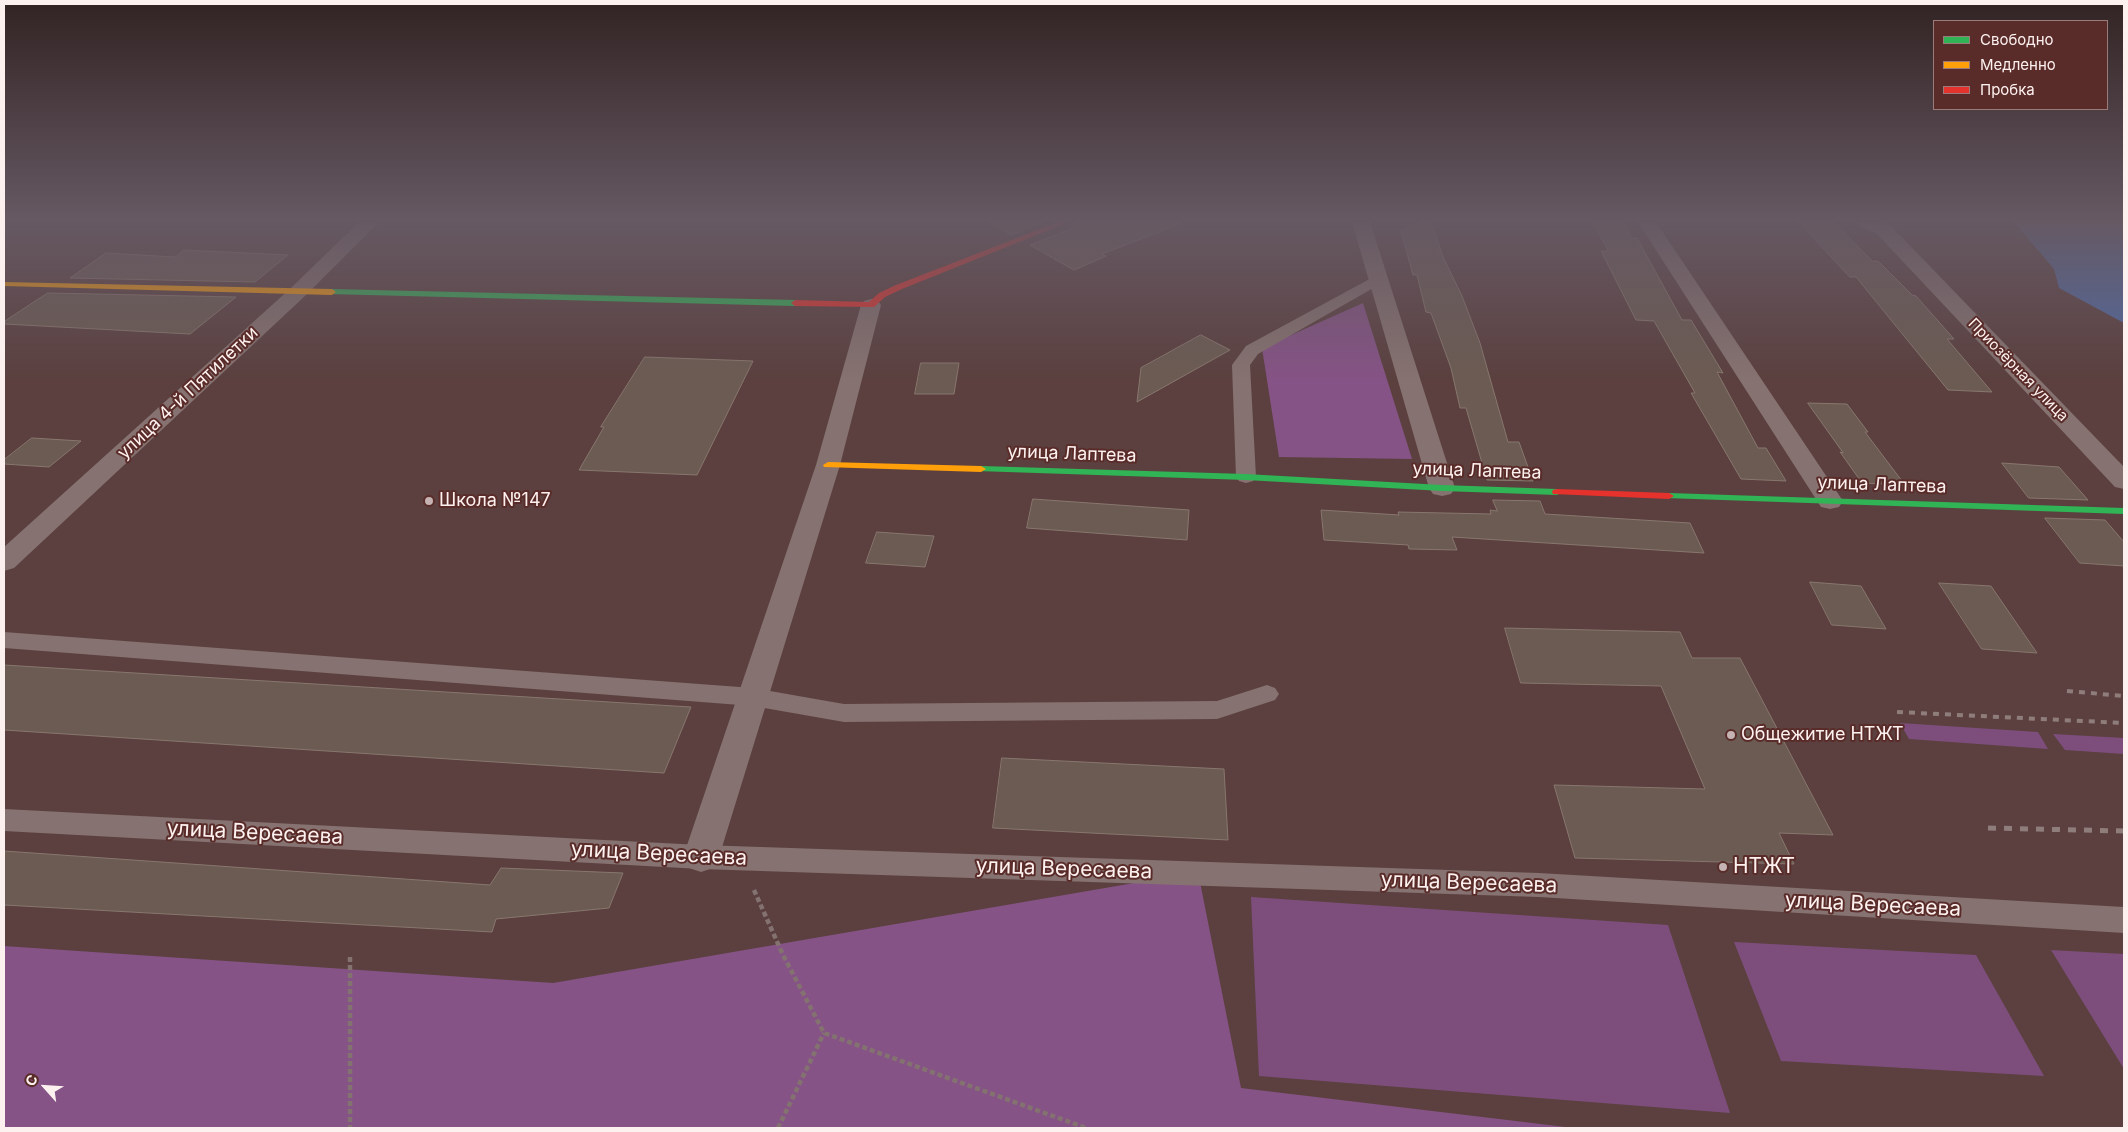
<!DOCTYPE html>
<html>
<head>
<meta charset="utf-8">
<style>
  body { margin:0 }
  #map { position:relative; width:2128px; height:1132px; overflow:hidden; background:#5b403f; font-family:Inter,sans-serif }
  canvas { display:block }
  .frame { position:absolute; inset:0; border:5px solid #fdf1f0; pointer-events:none }
  .legend { position:absolute; left:1933px; top:20px; width:175px; height:90px; box-sizing:border-box; background:#5a2c29; border:1px solid #9b7b79; margin:0; padding:6px 9px; list-style:none; font-size:15px; color:#fdf1f0 }
  .legend li { display:flex; align-items:center; gap:10px; height:25px }
  .legend b { width:25px; border:1px solid #9b7b79 }
  .north { position:absolute; left:20px; top:1062px; width:50px; height:50px; -webkit-text-stroke:4px #5a2c29; paint-order:stroke; rotate:296deg; font-size:14px; font-weight:700; line-height:20px; text-align:center; color:#fdf1f0 }
  .north::after { content:''; display:block; margin:auto; width:18px; height:22px; background:#fdf1f0; clip-path:polygon(50% 0,100% 100%,50% 72%,0 100%) }
</style>
</head>
<body>
<div id="map">
<canvas width="2128" height="1132"></canvas>
<div class="frame"></div>
<ul class="legend">
<li><b style="height:6px;background:#30b455"></b>Свободно</li>
<li><b style="height:6px;background:#ff9f0a"></b>Медленно</li>
<li><b style="height:6px;background:#e5322d"></b>Пробка</li>
</ul>
<div class="north">С</div>
</div>
<script>
const c = document.querySelector('canvas').getContext('2d');
c.lineJoin = 'round';
function fill(path, color) {
  c.fillStyle = color;
  c.fill(path, 'evenodd');
}
function trace(path, color, width, dash) {
  c.strokeStyle = color;
  c.lineWidth = width;
  c.lineCap = dash ? 'butt' : 'round';
  c.setLineDash(dash || []);
  c.stroke(path);
}
function drawText(font, color, halo, rows, align = 'center') {
  c.font = font + ' Inter,sans-serif';
  c.lineWidth = 4;
  c.setLineDash([]);
  c.textBaseline = 'middle';
  c.strokeStyle = halo;
  c.fillStyle = color;
  for (const [text, x, y, turn = 0] of rows) {
    c.save();
    c.translate(x, y);
    c.rotate((+turn || 0) * Math.PI / 180);
    c.textAlign = isNaN(turn) ? turn : align;
    if (halo) c.strokeText(text, 0, 0);
    c.fillText(text, 0, 0);
    c.restore();
  }
}
const green = new Path2D(`
  M1900,723L2038,732L2048,749L1909,739Z
  M2053,734L2124,738V754L2065,750Z
  M1251,897L1668,925L1730,1113L1259,1076Z
  M1734,942L1976,955L2044,1076L1781,1061Z
  M2051,950L2124,954V1069Z`);
const forest = new Path2D(`
  M1363,303L1412,459L1279,457L1262,348Z
  M1198,872L1241,1088L1574,1128H4V946L553,983Z`);
const water = new Path2D(`
  M2014,222H2124V323L2059,288L2054,269Z`);
const building = new Path2D(`
  M989,222H1044L1012,235Z
  M1076,222H1180V224L1102,254L1106,256L1074,270L1030,245L1073,228Z
  M1421,222H1431L1443,257L1462,296L1480,343L1508,442H1519L1533,481L1487,480L1466,408H1460L1451,368L1431,313L1426,312L1417,275H1413L1401,231Z
  M1593,222L1624,223L1632,238H1637L1682,320H1691L1723,373L1717,372L1758,448H1766L1786,481L1741,479L1691,393H1695L1654,321L1636,320L1601,251H1608Z
  M1799,222H1834L1872,261H1878L1912,295L1916,296L1954,339H1947L1992,392L1948,390L1856,277H1850Z
  M184,250L288,255L255,282L70,278L106,253L175,257Z
  M48,293L236,297L190,334L4,324V322Z
  M1201,335L1230,350L1137,402L1141,368Z
  M645,357L753,361L697,475L579,470L604,427H601Z
  M921,363H959L954,394H915Z
  M1808,403L1847,404L1868,432H1865L1905,485L1862,483L1840,452L1843,453Z
  M32,438L81,441L49,467L4,464V460Z
  M2002,463L2059,467L2088,500L2029,498Z
  M1033,499L1189,510L1187,540L1027,528Z
  M1493,500L1540,501L1545,514L1690,523L1704,553L1452,537L1457,550L1409,549L1408,545L1324,540L1321,510L1399,515L1398,512L1491,514L1490,510L1497,511Z
  M2045,518L2105,520L2124,542V566L2080,563Z
  M877,532L934,536L925,567L866,563Z
  M1810,582L1861,586L1886,629L1832,625Z
  M1939,583L1991,586L2037,653L1982,649Z
  M1505,628L1680,632L1692,658H1740L1833,835L1779,833L1794,864L1575,858L1554,785L1705,789L1661,686L1521,683Z
  M4,665L691,707L664,773L4,730Z
  M1002,758L1224,769L1228,840L993,828Z
  M4,851L490,885L501,868L623,873L609,908L496,919L492,932L4,905Z`);
const path = new Path2D(`
  M754,890L783,955L824,1033L1086,1128
  M350,957V1128
  M778,1128L824,1033`);
const lane = new Path2D(`
  M1377,275L1382,277L1385,280L1382,283L1258,354L1250,365L1256,477L1253,481L1246,483L1239,481L1236,477L1232,365L1246,346Z
  M4,632L753,688L844,704L1217,701L1267,685L1275,688L1279,694L1275,700L1217,719L844,722L753,706L4,648Z
  M4,809L701,845L1539,873L2124,907V933L1539,897L701,869L4,831Z`);
const street = new Path2D(`
  M359,222H379L306,295L14,568L4,571V547L292,287Z
  M1352,222H1370L1455,488L1451,494L1442,496L1433,494L1429,488Z
  M1638,222H1656L1843,501L1839,507L1830,509L1821,507Z
  M1857,222H1881L1891,226L2124,467V489L2115,487L1877,234L1859,226Z
  M871,299L878,301L881,305L840,465L719,857L713,868L701,872L689,868L683,857L816,465L861,305L864,301Z`);
const fast = new Path2D(`
  M332,289L795,300L799,303L795,306L329,294V290Z
  M981,466L1246,474L1442,485L1557,489L1562,492L1557,495L1442,491L1246,480L977,471L976,469L977,467Z
  M1669,493L2124,508V514L1665,498L1664,496Z`);
const slow = new Path2D(`
  M4,282L332,289L336,292L332,295L4,286Z
  M828,462L981,466L986,469L981,472L824,467L823,465Z`);
const jam = new Path2D(`
  M1058,222H1069L902,289L885,297L874,307L795,306L791,303L795,300L869,302L879,293L896,285Z
  M1557,489L1669,493L1674,496L1669,499L1553,494L1552,492L1553,490Z`);
const railFar1 = new Path2D(`
  M2067,691L2124,696
  M1897,712L2124,723`);
const rail = new Path2D(`
  M1988,828L2124,831`);
const markers = [
  [429,501,5,"#c4b3b2"],
  [1731,735,5,"#c4b3b2"],
  [1723,867,5,"#c4b3b2"]
];
const farStreetnames = [
  ["Приозёрная улица",2018,370,46]
];
const streetNames = [
  ["улица 4-й Пятилетки",188,393,-43],
  ["улица Лаптева",1072,454,2],
  ["улица Лаптева",1477,471,2],
  ["улица Лаптева",1882,485,2]
];
const poiNames = [
  ["Школа №147",439,501],
  ["Общежитие НТЖТ",1741,735]
];
const nearStreetnames = [
  ["улица Вересаева",255,833,3],
  ["улица Вересаева",659,854,3],
  ["улица Вересаева",1064,869,2],
  ["улица Вересаева",1469,883,2],
  ["улица Вересаева",1873,905,3]
];
const nearPoinames = [
  ["НТЖТ",1733,867]
];
fill(green, '#7d4e7c');
fill(forest, '#855385');
fill(water, '#506aa4');
fill(building, '#6b5b52');
trace(building, '#88776e', 1);
trace(path, '#847271', 4.5, [5, 3]);
fill(lane, '#867270');
fill(street, '#867270');
fill(fast, '#30b455');
fill(slow, '#ff9f0a');
fill(jam, '#e5322d');
trace(railFar1, '#8f7d7c', 4, [6, 6]);
trace(rail, '#8f7d7c', 5, [8, 8]);
const sky = c.createLinearGradient(0, 0, 0, 380);
sky.addColorStop(0, '#322323');
sky.addColorStop(0.58, '#665963');
sky.addColorStop(1, '#66596300');
c.fillStyle = sky;
c.fillRect(0, 0, 2128, 380);
for (const [x, y, r, color] of markers) {
  const dot = new Path2D();
  dot.arc(x, y, r, 0, 2 * Math.PI);
  c.fillStyle = color;
  c.fill(dot);
  trace(dot, '#5a2c29', 2);
}
drawText('15px', '#fdf1f0', '#5a2c29', farStreetnames);
drawText('18px', '#fdf1f0', '#5a2c29', streetNames);
drawText('18px', '#fdf1f0', '#5a2c29', poiNames, 'left');
drawText('21px', '#fdf1f0', '#5a2c29', nearStreetnames);
drawText('21px', '#fdf1f0', '#5a2c29', nearPoinames, 'left');
</script>
</body>
</html>
